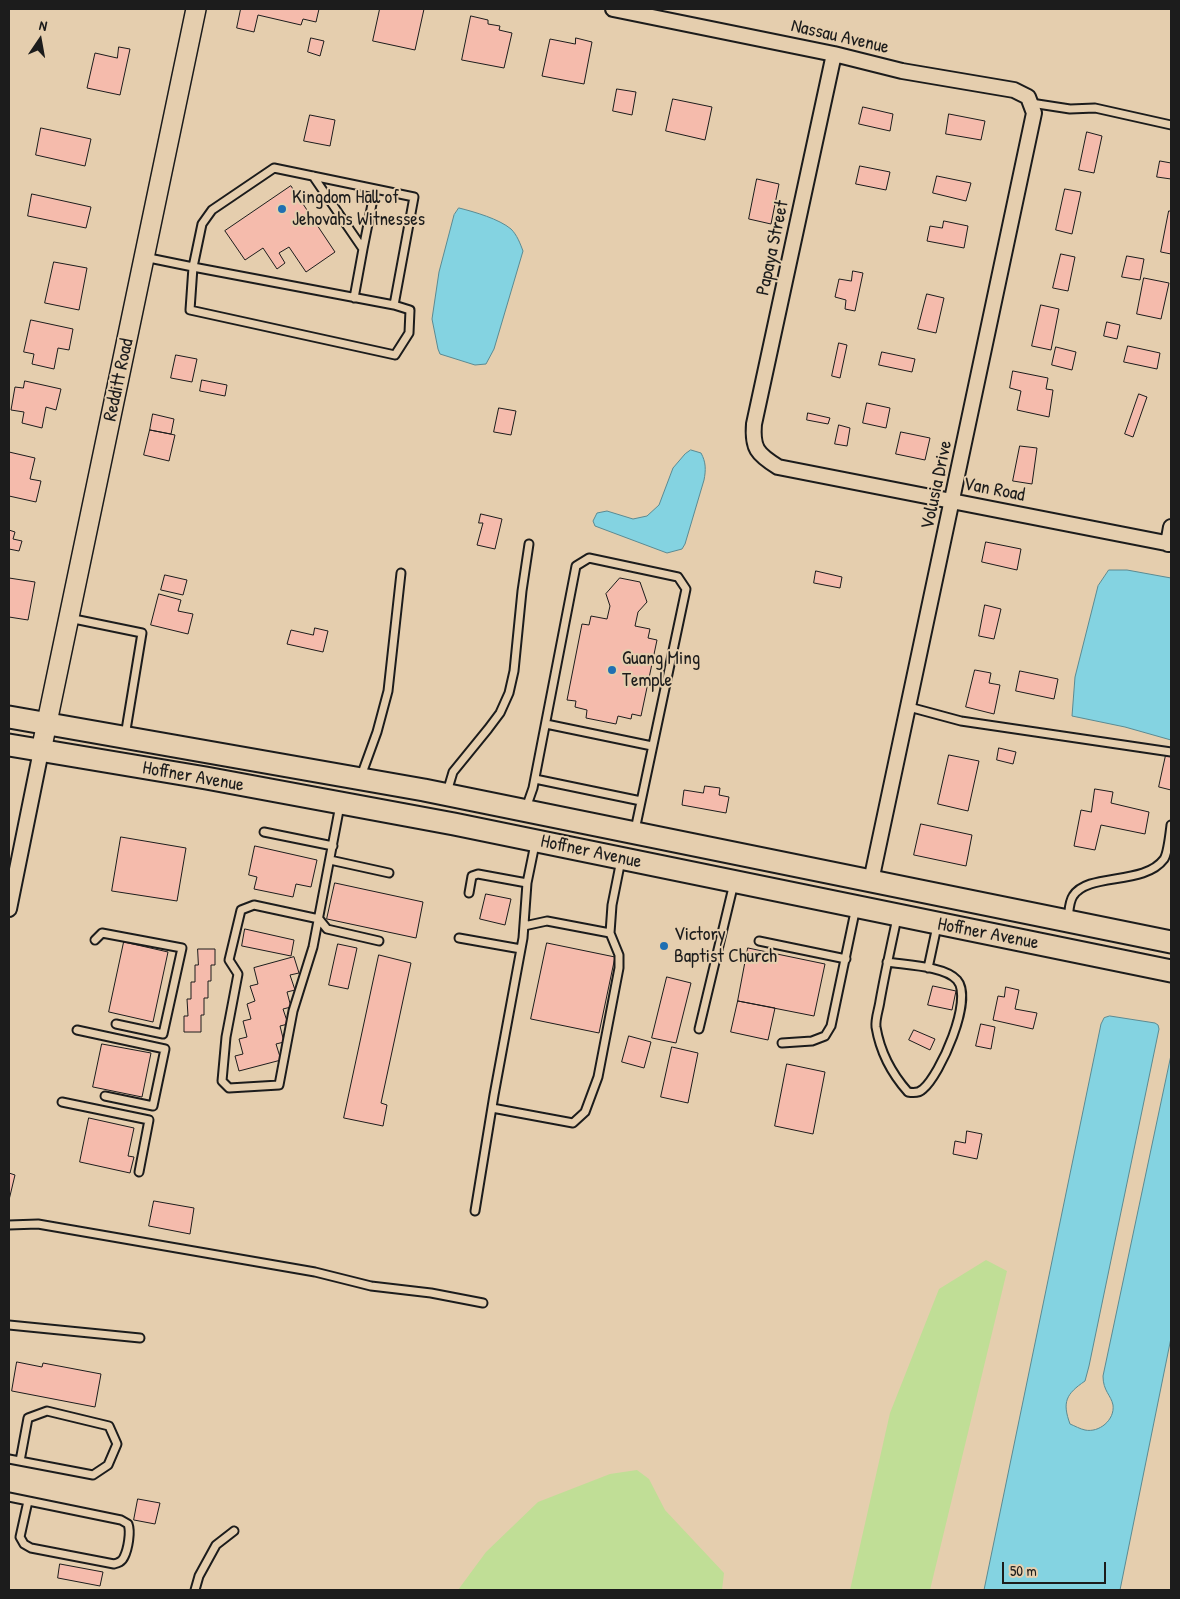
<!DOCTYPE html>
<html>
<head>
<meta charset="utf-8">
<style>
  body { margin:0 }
  #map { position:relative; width:1180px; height:1599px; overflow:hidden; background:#e5ceae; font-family:"Patrick Hand",sans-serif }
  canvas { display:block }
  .frame { position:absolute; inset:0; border:10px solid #1c1c1c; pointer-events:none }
  .north { position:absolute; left:15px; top:15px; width:50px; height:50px; -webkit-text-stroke:4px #e5ceae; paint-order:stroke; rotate:12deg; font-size:14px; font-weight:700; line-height:20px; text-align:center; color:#1c1c1c }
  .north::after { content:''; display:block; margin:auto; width:18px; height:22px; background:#1c1c1c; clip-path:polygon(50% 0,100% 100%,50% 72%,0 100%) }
  .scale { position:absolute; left:1002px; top:1562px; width:104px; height:22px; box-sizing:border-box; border:2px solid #1c1c1c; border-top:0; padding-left:6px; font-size:15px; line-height:18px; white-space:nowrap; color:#1c1c1c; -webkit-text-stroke:4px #e5ceae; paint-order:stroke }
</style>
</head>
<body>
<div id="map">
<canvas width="1180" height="1599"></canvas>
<div class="frame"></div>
<div class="north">N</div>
<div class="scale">50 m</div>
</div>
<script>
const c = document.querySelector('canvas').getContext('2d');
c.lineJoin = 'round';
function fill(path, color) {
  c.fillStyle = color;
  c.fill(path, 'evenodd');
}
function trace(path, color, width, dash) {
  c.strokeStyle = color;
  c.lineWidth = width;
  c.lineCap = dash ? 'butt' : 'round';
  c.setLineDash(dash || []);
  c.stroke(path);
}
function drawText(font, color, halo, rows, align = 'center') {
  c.font = font + ' "Patrick Hand",sans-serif';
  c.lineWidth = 4;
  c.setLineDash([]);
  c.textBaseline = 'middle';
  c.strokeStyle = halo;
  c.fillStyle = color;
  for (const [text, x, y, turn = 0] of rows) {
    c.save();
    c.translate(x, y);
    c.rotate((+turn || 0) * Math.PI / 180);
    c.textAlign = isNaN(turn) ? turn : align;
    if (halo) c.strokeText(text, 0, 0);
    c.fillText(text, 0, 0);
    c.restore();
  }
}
const green = new Path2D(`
  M986,1260L1007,1271L930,1590H850L890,1413L939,1289Z
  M637,1470L649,1479L665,1510L724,1573L722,1590H458L486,1552L538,1502L610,1474Z`);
const water = new Path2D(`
  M459,208C475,212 499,219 511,229C517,235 520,243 523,251L494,349L486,364L475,365L440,354L438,349L432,319L439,272L454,215Z
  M691,450L701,453C706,462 706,470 704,480L685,544L682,549L667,553L595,526L593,521L597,513L607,511L633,519L647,516L659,505L673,468L685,454Z
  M1109,570H1127L1171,578V740L1125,727L1072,716L1075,677L1098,586Z
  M1110,1016L1155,1023L1158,1025L1159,1029L1089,1366L1085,1381C1066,1394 1062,1402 1070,1424C1075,1426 1080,1429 1085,1430C1099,1433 1115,1420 1113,1405C1111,1395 1103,1391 1103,1376L1171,1055V1338L1120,1590H984L1101,1024L1104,1018Z`);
const building = new Path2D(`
  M241,9H319L316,22L303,19L301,25L258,15L254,32L237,28Z
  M380,9H424L415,50L373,41Z
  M471,16L488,20V24L500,26L499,30L512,33L504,68L462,60Z
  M311,38L324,41L320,56L308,52Z
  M576,38L592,42L584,84L542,76L550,39L575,44Z
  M119,47L130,49L120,95L87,88L95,53L117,58Z
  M617,89L636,92L632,115L613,111Z
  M673,99L712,107L705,140L666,131Z
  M863,107L893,114L890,131L859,124Z
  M949,114L985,121L981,140L946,134Z
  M310,115L335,120L330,146L304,141Z
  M41,128L91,139L85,166L36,155Z
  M1087,132L1102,136L1094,173L1079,170Z
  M1160,161L1171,163V179L1157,177Z
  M860,166L890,172L886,190L856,184Z
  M937,176L971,183L966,201L933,193Z
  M757,179L779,184L771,224L749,219Z
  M291,186L335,252L306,272L289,247L279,253L285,263L277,269L263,248L245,260L225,231Z
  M1065,189L1081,192L1072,234L1056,230Z
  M32,194L91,207L86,228L28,216Z
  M1169,211H1171V254L1161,252Z
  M944,221L968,226L964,248L927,241L930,226L942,228Z
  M1061,254L1075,257L1068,291L1053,288Z
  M1127,256L1144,259L1140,280L1122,277Z
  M54,262L87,268L79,310L45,303Z
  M853,271L863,273L855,311L845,309L846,300L835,297L839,279L851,281Z
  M1144,278L1169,283L1161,319L1137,314Z
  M927,294L944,298L936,333L918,329Z
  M1041,305L1059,309L1051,350L1032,346Z
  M31,320L73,329L69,350L58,348L54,369L32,364L34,354L24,352Z
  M1107,322L1120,325L1117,339L1104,336Z
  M839,343L847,345L840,378L832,376Z
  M1128,346L1160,353L1157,369L1124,362Z
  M1056,347L1076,352L1072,370L1052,365Z
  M882,352L915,359L912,372L879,365Z
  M176,355L197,359L192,382L171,378Z
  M1013,371L1048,378L1046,389L1053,390L1049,417L1017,410L1021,391L1010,388Z
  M202,380L227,385L225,396L200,391Z
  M25,381L61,389L56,410L46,407L42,428L22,423L24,412L11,410L15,387L23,388Z
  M1139,394L1147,397L1133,437L1125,434Z
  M867,403L890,408L886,428L863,423Z
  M499,408L516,411L511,435L494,432Z
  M808,413L830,418L828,424L807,420Z
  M153,414L174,419L171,434L150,430Z
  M839,425L850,428L847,446L835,444Z
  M150,430L175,435L169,461L144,455Z
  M901,432L930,438L925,460L896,454Z
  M1020,446L1037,448L1032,484L1013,481Z
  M9,452L35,458L30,479L41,481L36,502L9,496Z
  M481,514L502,519L495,549L477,545L483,523H479Z
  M9,530L15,532L13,539L22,541L19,551L9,549Z
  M986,542L1021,549L1017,570L982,562Z
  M816,571L842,577L840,588L814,583Z
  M165,575L187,580L183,595L161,590Z
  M9,578L35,582L28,620L9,617Z
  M620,578L640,582L647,602L638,612L635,626L650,629L648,638L657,640L641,716L632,714L631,719L618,716L616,724L586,718L587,710L575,707L576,701L567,700L582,624L589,625L591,616L607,619L610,606L606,594Z
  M159,594L181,600L178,611L193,614L188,634L151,625Z
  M985,605L1001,609L994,639L979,636Z
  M315,628L328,631L323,652L287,644L291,630L313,635Z
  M975,670L991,673L989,683L1000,685L994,714L966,707Z
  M1020,671L1058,679L1054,699L1016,691Z
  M999,748L1016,752L1013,764L997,760Z
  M949,755L979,761L968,811L938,804Z
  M1166,755L1171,756V790L1159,787Z
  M705,786L720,788L719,795L729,797L726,813L682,805L684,790L703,793Z
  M1095,789L1113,792L1111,803L1149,812L1145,834L1101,825L1095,850L1074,846L1081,810L1091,812Z
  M921,824L972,835L966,866L914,855Z
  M121,837L186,848L177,901L112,891Z
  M255,846L317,860L311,887L296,884L293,897L254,889L257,877L249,875Z
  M335,883L423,902L416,938L327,919Z
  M486,894L511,899L505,925L480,919Z
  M245,929L294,940L291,956L242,946Z
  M124,942L168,952L153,1022L109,1012Z
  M547,943L615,957L599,1033L531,1019Z
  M338,944L357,948L348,989L329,985Z
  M748,948L825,964L814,1016L738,1001Z
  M198,949H215V965H211V981H208V998H204V1015H201V1032H184V1016H188L187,999H191V982H195V965H198Z
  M379,955L411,963L381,1103L387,1105L383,1126L344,1118Z
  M294,957L299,973L290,975L295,990L287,992L291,1007L283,1009L288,1024L280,1026L284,1042L276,1044L281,1060L239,1071L235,1056L243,1054L239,1039L247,1037L243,1021L251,1019L247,1004L255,1001L250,986L258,984L254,968Z
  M667,977L691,983L676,1043L652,1038Z
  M933,986L956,991L952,1010L928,1005Z
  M1006,987L1019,990L1015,1009L1037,1013L1033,1029L993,1020L998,996L1004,997Z
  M738,1001L775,1008L768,1040L731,1032Z
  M981,1024L995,1027L991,1049L976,1046Z
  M914,1030L935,1039L930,1050L909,1040Z
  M629,1036L651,1042L644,1068L622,1062Z
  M102,1044L151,1053L142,1097L93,1087Z
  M672,1047L698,1053L688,1103L661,1097Z
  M787,1064L825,1072L813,1134L775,1126Z
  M89,1118L134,1128L128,1156L134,1157L130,1173L80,1162Z
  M967,1131L982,1134L977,1159L953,1154L955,1141L965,1143Z
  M9,1173L15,1175L9,1200Z
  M154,1201L194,1208L190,1234L149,1226Z
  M17,1362L42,1367L43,1363L101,1374L95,1407L12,1391Z
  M138,1499L160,1503L155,1524L134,1520Z
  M60,1564L103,1572L100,1586L58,1578Z`);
const lane = new Path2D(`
  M1031,103L1070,109L1095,108L1171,125
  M313,176L363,249L354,298
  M363,249L375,189
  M144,257L193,267L190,310L395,355L409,333L410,310L394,305L414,197L274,168L212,210L202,224L193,267L394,305
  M69,618L142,633L125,736
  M909,707L961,721L1171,752
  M546,724L652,746
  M361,776L377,732L388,691L401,573
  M535,779L641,801
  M447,792L453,772L488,729L500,713L509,693L514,671L522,591L529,544
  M340,805L313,947L293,1011L279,1085L229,1088L222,1081L226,1037L238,974L229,960L241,910L254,905L319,919L327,929L379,941
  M526,808L533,788L576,566L589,558L678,577L686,589L635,830
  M264,832L333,846
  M330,860L389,873
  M469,893L472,876L478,874L527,883
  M1068,918C1069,912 1069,902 1073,896C1088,872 1144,886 1164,859C1168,853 1170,833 1171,825
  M524,926L547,921L610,933L612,905L621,860
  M459,938L521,949
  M95,940L102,933L182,948L163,1034L116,1024
  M759,941L846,959
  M887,962C906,965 945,966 957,980C974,999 940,1075 923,1089C919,1093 913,1093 908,1092C892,1074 880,1051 876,1027C875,1019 879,1009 880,1001C885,973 891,946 897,918
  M928,968L937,926
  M699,1029L734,883
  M77,1030L165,1049L153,1106L105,1096
  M782,1043L812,1041L825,1036L831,1026L856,907
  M62,1102L149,1120L139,1172
  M492,1108L573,1123L585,1112L598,1077L619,968V955L610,933
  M475,1211L494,1095L523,938L527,883L535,844
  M9,1225L38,1224L315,1272L371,1286L431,1293L483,1303
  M9,1325L140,1338
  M9,1459L93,1475L108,1465L117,1444L109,1426L47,1411L28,1418L20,1461
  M9,1497L121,1520L128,1524C131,1532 128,1549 124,1557C122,1562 118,1563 114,1564L31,1548L24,1544L20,1537L28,1501
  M195,1590L199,1576L216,1545L234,1531`);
const street = new Path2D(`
  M613,9L834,54L902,71L1014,90L1028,97L1034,113L871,881
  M834,54L754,424C752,448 757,454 778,467L1171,544
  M1168,544L1171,527
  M9,909L41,751`);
const secondary = new Path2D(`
  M41,751L196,9`);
const primary = new Path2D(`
  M9,717L424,790L1171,942
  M9,745L206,778L454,824L1171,971`);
const markers = [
  [282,209,5,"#1f6fb2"],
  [612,670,5,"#1f6fb2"],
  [664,946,5,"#1f6fb2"]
];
const streetNames = [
  ["Nassau Avenue",840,37,13],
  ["Papaya Street",773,248,-78],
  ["Redditt Road",119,380,-78],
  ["Volusia Drive",937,485,-78],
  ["Van Road",994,490,11],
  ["Hoffner Avenue",193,777,10],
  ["Hoffner Avenue",591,852,12],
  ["Hoffner Avenue",988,934,11]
];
const poiNames = [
  ["Kingdom Hall of",292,198],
  ["Jehovahs Witnesses",292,220],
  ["Guang Ming",622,659],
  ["Temple",622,681],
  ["Victory",674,935],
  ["Baptist Church",674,957]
];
fill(green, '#c0de96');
fill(water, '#84d3e1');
trace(water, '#5a8a92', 1);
fill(building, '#f5bbac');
trace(building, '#1c1c1c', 1);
trace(lane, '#1c1c1c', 11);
trace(street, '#1c1c1c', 18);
trace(secondary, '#1c1c1c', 22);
trace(primary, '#1c1c1c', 25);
trace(lane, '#e5ceae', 7);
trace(street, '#e5ceae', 14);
trace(secondary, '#e5ceae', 19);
trace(primary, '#e5ceae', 21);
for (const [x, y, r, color] of markers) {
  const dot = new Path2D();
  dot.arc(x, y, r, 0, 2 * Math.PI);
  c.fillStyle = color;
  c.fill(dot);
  trace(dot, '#e5ceae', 2);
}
drawText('19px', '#1c1c1c', '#e5ceae', streetNames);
drawText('19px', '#1c1c1c', '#e5ceae', poiNames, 'left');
</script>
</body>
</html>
